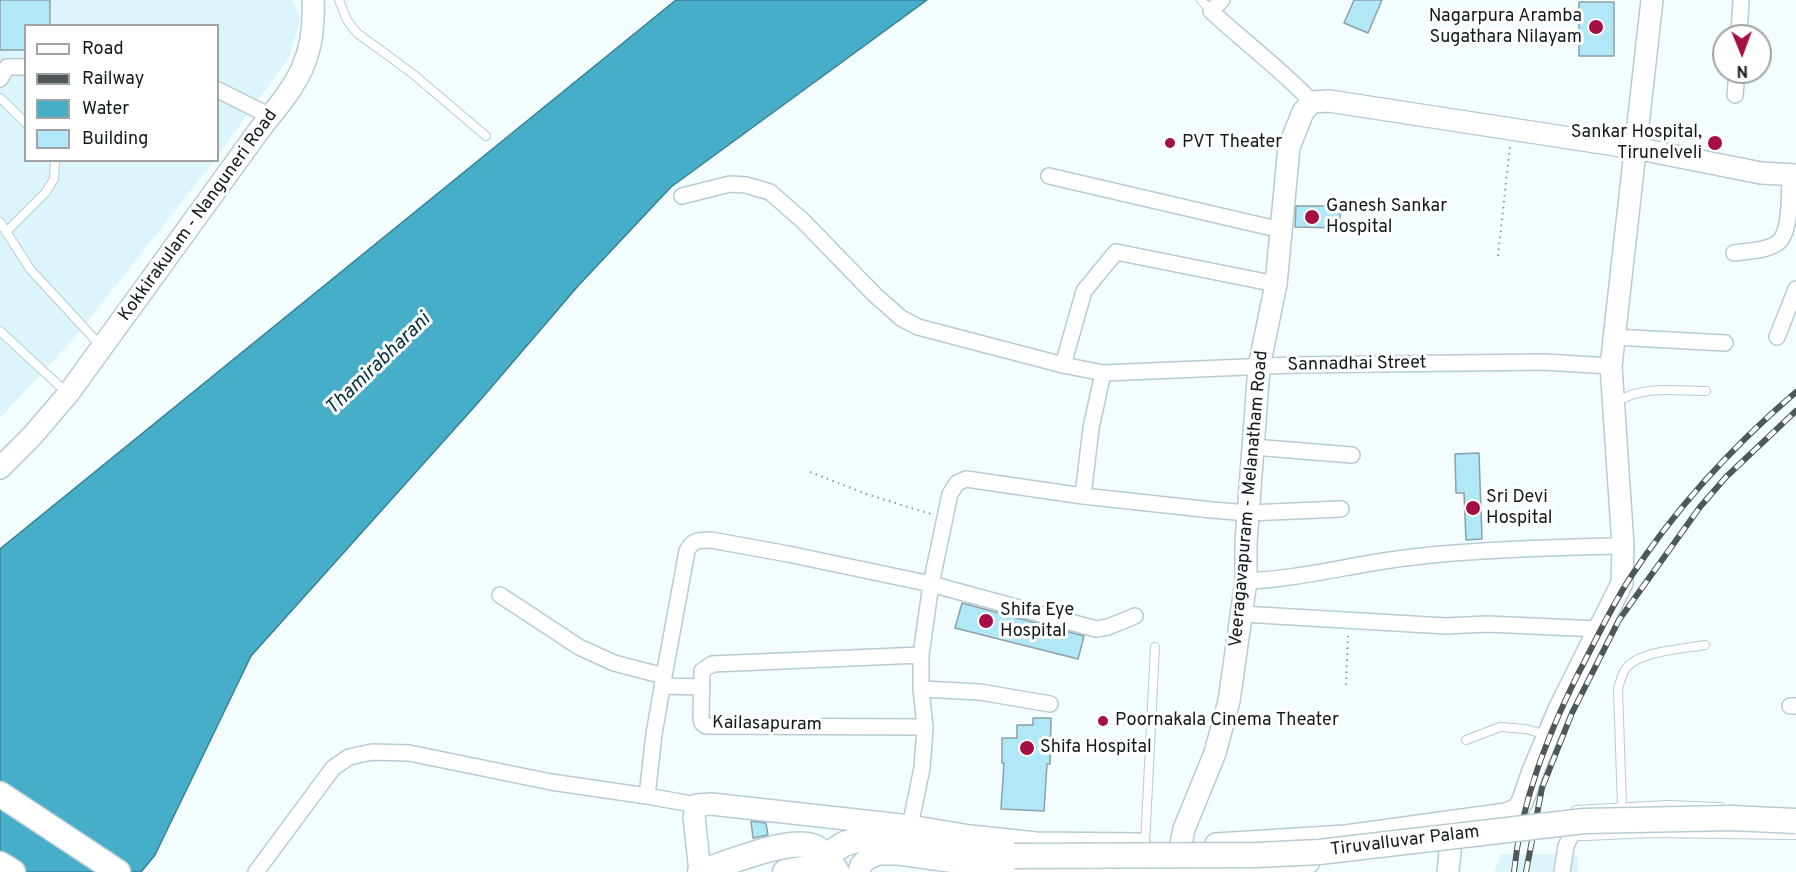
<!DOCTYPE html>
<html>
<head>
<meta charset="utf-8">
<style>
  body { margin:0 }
  #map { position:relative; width:1796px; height:872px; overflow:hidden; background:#f3fcff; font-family:Overpass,sans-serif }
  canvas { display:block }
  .legend { position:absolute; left:24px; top:24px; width:195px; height:138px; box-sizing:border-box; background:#fff; border:2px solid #a0a3a4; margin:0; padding:8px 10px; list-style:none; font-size:18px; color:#121a1c }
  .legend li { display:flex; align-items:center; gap:12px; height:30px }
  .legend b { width:30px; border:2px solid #a0a3a4 }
  .north { position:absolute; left:1712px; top:24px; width:60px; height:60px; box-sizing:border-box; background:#fff; border:2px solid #a0a3a4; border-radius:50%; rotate:179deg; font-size:16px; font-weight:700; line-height:24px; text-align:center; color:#121a1c }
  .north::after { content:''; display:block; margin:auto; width:21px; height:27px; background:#a50f46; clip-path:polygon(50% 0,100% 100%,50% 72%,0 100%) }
</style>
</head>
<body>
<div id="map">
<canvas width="1796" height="872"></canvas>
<ul class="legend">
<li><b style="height:8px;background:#fff"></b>Road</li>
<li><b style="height:8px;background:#4f5759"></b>Railway</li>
<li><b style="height:16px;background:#47aec9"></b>Water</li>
<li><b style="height:16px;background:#b0e8f8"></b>Building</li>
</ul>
<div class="north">N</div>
</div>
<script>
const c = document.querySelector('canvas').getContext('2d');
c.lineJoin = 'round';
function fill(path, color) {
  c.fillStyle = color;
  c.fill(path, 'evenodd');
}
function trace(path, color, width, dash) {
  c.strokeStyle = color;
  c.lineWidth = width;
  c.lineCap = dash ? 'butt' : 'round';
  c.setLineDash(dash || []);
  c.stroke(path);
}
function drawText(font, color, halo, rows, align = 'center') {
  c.font = font + ' Overpass,sans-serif';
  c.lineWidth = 6;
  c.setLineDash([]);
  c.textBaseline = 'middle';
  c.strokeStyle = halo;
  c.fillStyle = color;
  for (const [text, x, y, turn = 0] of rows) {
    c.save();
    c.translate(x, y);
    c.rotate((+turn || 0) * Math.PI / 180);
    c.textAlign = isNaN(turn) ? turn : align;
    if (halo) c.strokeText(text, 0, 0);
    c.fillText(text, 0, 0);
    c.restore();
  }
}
const built = new Path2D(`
  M0,0H293L301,19L288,59L218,155V26H26V160L214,161L75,337L0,418Z
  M1501,854L1577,855L1578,872H1494Z`);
const water = new Path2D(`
  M676,0H927L671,187L578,286L476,405L251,656L155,855L141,872H0V549Z`);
const building = new Path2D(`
  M0,0H50V26H26V50H0Z
  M1354,0H1382L1368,33L1344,23Z
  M1579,2H1614V56H1579Z
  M1296,206H1340V228L1295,227Z
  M1479,453L1482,539L1466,540L1464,493H1456L1455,454Z
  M962,603L1084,636L1078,659L955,628Z
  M1033,718H1051L1050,764H1047L1044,811L1001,809L1004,763H1002V738H1017V725H1033Z
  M751,821L766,823L768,835L753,838Z`);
const path = new Path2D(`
  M1498,256L1510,146
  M810,472L869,495L931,514
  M1346,685L1348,636`);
const lane = new Path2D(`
  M339,0L347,20L357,33L413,74L486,136
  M1201,0L1211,11
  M0,98L26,123
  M0,222L30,269L100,345
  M6,232L46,192L54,179L55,160
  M0,331L67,393
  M1617,402C1641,385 1679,391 1706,391
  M1466,740L1500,727L1526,729L1546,735
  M1622,806L1618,690C1620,682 1621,674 1627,667C1641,651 1683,649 1705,645
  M1570,816L1576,810L1667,805L1720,807
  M1572,831L1579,836H1587L1650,833L1796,835
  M1145,844L1155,647`);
const street = new Path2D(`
  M1222,0L1211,11C1244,42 1281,69 1312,102
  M1739,36L1741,0
  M0,79L7,67H26
  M218,90L270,116
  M1735,95L1737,72
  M1049,176L1281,230
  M682,196L730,184L746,185L770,192L802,220L875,295L901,318L918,327L1063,365L1103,373L1091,428L1083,496
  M1734,253C1747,251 1765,251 1776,244C1792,235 1789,193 1790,176
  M1614,337L1725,343
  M1777,337L1796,289
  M1063,365L1084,291L1116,252L1276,284
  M1103,373L1293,365L1544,362L1611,366
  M1253,447L1352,455
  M1246,581C1302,579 1357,563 1413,557C1482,549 1553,547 1623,546
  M500,595L579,647L614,663L664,676L687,551C692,540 699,540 711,540L788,554L931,584L921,655V689L925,727L922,768L910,826
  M1242,614L1446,626L1487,624L1599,629
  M1135,616L1108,627L1096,629L931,584L950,494L957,483L966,479L1083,496L1212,510L1248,513L1341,509
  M921,655L712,664L702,671L701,717L702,723L706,726L925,727
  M662,686L700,687
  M921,689L980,692L1050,704
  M1790,706H1796
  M647,796L697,805
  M256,872L333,768L349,757L372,752L409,753L551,782L647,796L654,734L664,676
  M1562,872L1566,846L1572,833`);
const secondary = new Path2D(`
  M0,468L32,436L68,394L263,125C298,83 316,57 313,0
  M1216,844L1346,836L1506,814L1518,809L1523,800L1533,771L1560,707L1622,583L1623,546L1611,366L1652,0
  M700,872L694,817L697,805L711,804L910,826L970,836L1036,843L1139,844
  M859,872L861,865L867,859L878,854H899L1005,869L1080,871L1277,867L1309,862
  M1182,872L1181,844L1184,829L1215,753L1229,701L1246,581V542L1259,367L1276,284L1289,147L1303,112L1312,102L1329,101L1635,148L1761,173L1796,175
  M1448,872L1453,821`);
const primary = new Path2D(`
  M0,794L118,872
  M0,864L13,872
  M700,872C725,864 787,838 812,846C824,850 831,862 837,872
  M785,872L807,868L844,844L863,838L916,841L1014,856`);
const rail = new Path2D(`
  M1514,872C1521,802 1547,737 1578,674C1595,642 1610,609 1630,578C1675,509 1733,446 1796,392
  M1526,872L1542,788L1572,713L1619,620L1700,507L1726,477L1796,411`);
const primaryBridge = new Path2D(`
  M1014,856L1257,855L1319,852L1584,821L1731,818L1796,821`);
const markers = [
  [1596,27,8,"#a50f46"],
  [1170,143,6,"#a50f46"],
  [1715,143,8,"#a50f46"],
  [1312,217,8,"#a50f46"],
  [1473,508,8,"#a50f46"],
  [986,621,8,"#a50f46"],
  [1103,721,6,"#a50f46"],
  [1027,748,8,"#a50f46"]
];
const poiNames = [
  ["Nagarpura Aramba",1582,17,"right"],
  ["Sugathara Nilayam",1582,38,"right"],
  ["Sankar Hospital,",1702,133,"right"],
  ["Tirunelveli",1702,154,"right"],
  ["PVT Theater",1182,143],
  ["Ganesh Sankar",1326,207],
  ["Hospital",1326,228],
  ["Sri Devi",1486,498],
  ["Hospital",1486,519],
  ["Shifa Eye",1000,611],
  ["Hospital",1000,632],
  ["Poornakala Cinema Theater",1115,721],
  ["Shifa Hospital",1040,748]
];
const streetNames = [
  ["Kokkirakulam - Nanguneri Road",199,216,-54],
  ["Sannadhai Street",1357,365,-1],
  ["Veeragavapuram - Melanatham Road",1250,499,-85],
  ["Kailasapuram",767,725,1],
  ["Tiruvalluvar Palam",1405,842,-7]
];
const waterNames = [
  ["Thamirabharani",379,365,-44]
];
fill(built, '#dcf4fc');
fill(water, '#47aec9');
trace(water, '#378295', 1.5);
fill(building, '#b0e8f8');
trace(building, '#8ca1a7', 1.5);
trace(lane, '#b6ccd2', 10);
trace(street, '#b6ccd2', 18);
trace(secondary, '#b6ccd2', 24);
trace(primary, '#b6ccd2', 27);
trace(path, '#8e9799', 2, [1.5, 4.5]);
trace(lane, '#fff', 8);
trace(street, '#fff', 15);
trace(secondary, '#fff', 21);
trace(primary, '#fff', 24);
trace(rail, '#4f5759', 6);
trace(rail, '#fff', 4, [11]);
trace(primaryBridge, '#b6ccd2', 27, []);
trace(primaryBridge, '#fff', 24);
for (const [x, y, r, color] of markers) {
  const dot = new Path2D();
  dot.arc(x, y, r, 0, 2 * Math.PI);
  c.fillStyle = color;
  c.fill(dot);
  trace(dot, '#fff', 2);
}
drawText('18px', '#121a1c', '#fff', poiNames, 'left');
drawText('18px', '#121a1c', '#fff', streetNames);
drawText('italic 20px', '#00303c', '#fff', waterNames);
</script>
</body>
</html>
